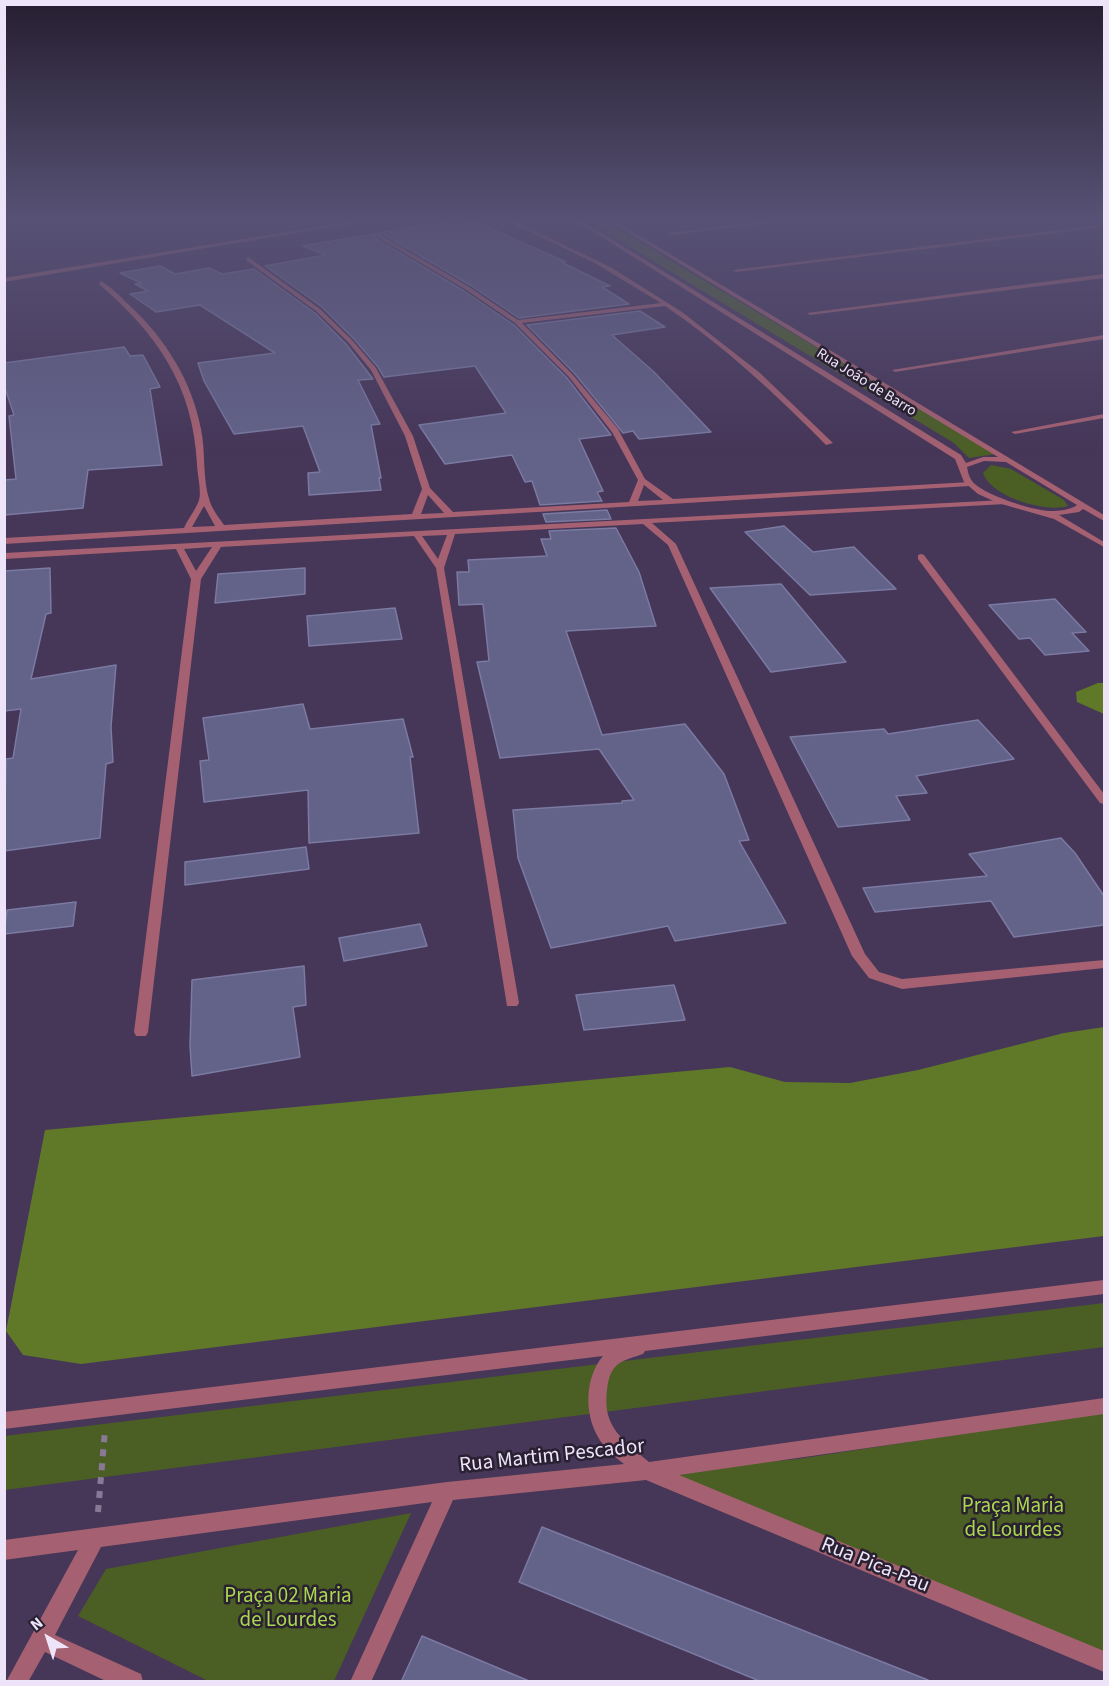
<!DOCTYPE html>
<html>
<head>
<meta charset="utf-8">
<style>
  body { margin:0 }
  #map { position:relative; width:1109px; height:1686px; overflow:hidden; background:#463658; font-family:"Source Sans 3",sans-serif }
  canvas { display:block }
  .frame { position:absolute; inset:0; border:6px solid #ede4f9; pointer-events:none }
  .north { position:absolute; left:18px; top:1608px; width:60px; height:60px; -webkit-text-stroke:4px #292131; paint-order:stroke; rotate:321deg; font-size:16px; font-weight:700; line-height:24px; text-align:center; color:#ede4f9 }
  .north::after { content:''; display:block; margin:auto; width:21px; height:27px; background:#ede4f9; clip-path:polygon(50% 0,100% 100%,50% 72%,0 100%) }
</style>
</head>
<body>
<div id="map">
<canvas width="1109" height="1686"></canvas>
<div class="frame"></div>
<div class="north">N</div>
</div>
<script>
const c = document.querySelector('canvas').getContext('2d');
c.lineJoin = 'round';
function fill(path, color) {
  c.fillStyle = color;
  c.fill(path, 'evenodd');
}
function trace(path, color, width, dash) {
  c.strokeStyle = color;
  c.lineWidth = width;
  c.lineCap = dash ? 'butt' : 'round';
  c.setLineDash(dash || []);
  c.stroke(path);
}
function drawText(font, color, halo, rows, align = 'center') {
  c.font = font + ' "Source Sans 3",sans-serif';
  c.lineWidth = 5;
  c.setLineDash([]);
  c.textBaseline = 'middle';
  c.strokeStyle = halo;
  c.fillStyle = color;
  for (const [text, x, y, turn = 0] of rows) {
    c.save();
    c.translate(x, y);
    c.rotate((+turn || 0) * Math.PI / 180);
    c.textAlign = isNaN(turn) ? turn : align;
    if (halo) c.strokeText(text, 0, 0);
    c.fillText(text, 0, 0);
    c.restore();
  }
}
const green = new Path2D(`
  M584,219H601L996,454L969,458L954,443Z
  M991,465L1011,469L1064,500L1068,506C1046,513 991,497 983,473Z
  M1104,1303V1347L5,1490L4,1436Z
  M1104,1412V1655L659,1472L798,1459Z
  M411,1513L334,1681H208L78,1616L106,1569Z`);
const forest = new Path2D(`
  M1098,683H1104V714L1077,702L1076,692Z
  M1104,1027V1236L81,1364L23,1355L6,1331L45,1130L730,1067L785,1082L850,1083L918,1070L1064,1033Z`);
const building = new Path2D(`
  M459,219L470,223L476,222L566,262H561L610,286L602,287L629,304L519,318L470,285L383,234L375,236L376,239L464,291L514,325L567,378L611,435L579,439L603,491L597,492L602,501L540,505L532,481L525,482L512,455L445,464L419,425L506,413L475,366L384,377L378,367L354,339L322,307L265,266L325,255L303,246Z
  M160,266L175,274L209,268L222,274L254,269L315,313L346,344L373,379L358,380L380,424L371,425L381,478H379L381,490L309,495L308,473L320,472L303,426L234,434L204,381L198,363L275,353L200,305L156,312L130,294L148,291L135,284L141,283L120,273Z
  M640,311L665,327L612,335L654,372L711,432L639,439L633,431L623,433L575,374L527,325Z
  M124,347L130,356L143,355L160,387L150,389L162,465L88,470L83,508L4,515V480L16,479L9,416L14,415L4,385V363Z
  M607,510L611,519L546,522L543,514Z
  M784,526L813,552L854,547L896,589L810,595L745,532Z
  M616,528L639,572L656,626L566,631L602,735L685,724L724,774L749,840L739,841L786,923L675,941L668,926L551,948L518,858L513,810L622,803V801L634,800L599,749L500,758L477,662L489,661L483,604L459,605L457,572H469L468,560L547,556L541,539H551L549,531Z
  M50,568L51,613L46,614L31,679L116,665L111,727L113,762L106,764L100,838L4,851L6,759L13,758L21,709L4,711V571Z
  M305,568V594L215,603L218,574Z
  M781,584L846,662L771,672L710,588Z
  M1055,599L1086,632L1072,633L1089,651L1045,655L1030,638L1019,639L989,605Z
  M395,608L402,639L309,646L307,616Z
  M303,704L310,729L403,719L413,757H410L419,833L309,843L308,790L204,802L200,761L209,760L203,718Z
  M978,720L1014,759L916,776L927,793L896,796L910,820L838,827L790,737L884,729L888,734Z
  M1061,838L1075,853L1104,896V925L1014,937L991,901L875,912L863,888L987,876L969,854Z
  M306,847L309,869L185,885V862Z
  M76,902L73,926L4,934L7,910Z
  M420,924L427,946L344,961L339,938Z
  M304,966L306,1005L293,1007L300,1057L192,1076L190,1046L192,980Z
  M674,985L685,1020L584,1030L576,995Z
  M542,1527L928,1680V1682H762L519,1582Z
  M422,1636L529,1681V1682H401Z`);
const path = new Path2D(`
  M98,1512L105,1430`);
const service = new Path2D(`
  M343,219H348L353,224L348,225Z`);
const minor = new Path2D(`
  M503,219H510L612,268L682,312L760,373L833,443L826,445C776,394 724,346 665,306L522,323L573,375L618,429L645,479L673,499L970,482L974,484L970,486L4,544V538L184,528C188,519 196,509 199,500C202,493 197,472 197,464C193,385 157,334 99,284L101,281C111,287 120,296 129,305C165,338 192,381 201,429C206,453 202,479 210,502C213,510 219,518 224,525L412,514L422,489L405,436L371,370L348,342L316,311L246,260L248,257L320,309L352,340L376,368L413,436L430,488L453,512L629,502L638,480L612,432L569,377L515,323L465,289L377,237L382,236L469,287L518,320L661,303L593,262ZM644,485L663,500L638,501ZM428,495L444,513L421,514ZM204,506L215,526L192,527Z
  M780,219H797L672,235L669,233Z
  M1099,225L1097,228L736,272L733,270Z
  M1104,274V278L810,315L807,313Z
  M1104,335V339L895,372L892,370Z
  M1104,414V418L1015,434L1011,432Z
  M1003,500H1006V504L652,523L676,544L865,954L879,972L902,979L1104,960V968L902,989L869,978L852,956L668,545L643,524L455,534L444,568L519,1003L517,1006H507L436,568L414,536L221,547L201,579L148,1032L146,1036H136L134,1032L191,579L176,549L4,559V553ZM447,535L438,559L422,536ZM212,547L196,571L184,549Z
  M921,554L924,555L1104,794V804L1100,803L918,559V555Z
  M1104,1280V1294L645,1351L643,1354C635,1357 624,1359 617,1365C610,1371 608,1381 607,1390C602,1427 623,1440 649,1462L1104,1398V1414L679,1475L1104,1651V1672L646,1480L453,1500L371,1682H350L432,1502L101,1547L55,1635L141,1674L143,1682H108L45,1652L28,1682H6L78,1550L4,1560V1540L447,1482L624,1464C614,1456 604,1448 598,1437C584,1413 585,1377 603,1356L4,1429V1412Z`);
const tertiary = new Path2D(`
  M366,219H379L4,282V278Z
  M573,219H579L961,455L966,463L983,457H998L606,219H612L1104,515V521L1083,509L1079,512L1059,515L1104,542V547L1054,519L998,503L978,494L964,482L955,459ZM984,461L1006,462L1077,505C1071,510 1058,511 1050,511C1034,511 981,494 972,481C969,477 968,472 967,467Z`);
const farStreetnames = [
  ["Rua João de Barro",866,383,32]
];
const nearStreetnames = [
  ["Rua Martim Pescador",552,1457,-6],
  ["Rua Pica-Pau",875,1566,22]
];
const nearParknames = [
  ["Praça Maria",1013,1507],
  ["de Lourdes",1013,1531],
  ["Praça 02 Maria",288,1597],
  ["de Lourdes",288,1621]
];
fill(green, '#4b5f24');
fill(forest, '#5f7928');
fill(building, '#636289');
trace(building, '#7a7aa2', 1.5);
trace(path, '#887a97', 6, [7, 7]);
fill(service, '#a56171');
fill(minor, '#a56171');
fill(tertiary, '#a56171');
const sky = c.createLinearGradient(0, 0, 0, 455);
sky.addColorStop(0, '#261e30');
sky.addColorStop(0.48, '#575275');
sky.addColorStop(1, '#57527500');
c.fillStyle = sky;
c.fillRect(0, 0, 1109, 455);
drawText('15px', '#ede4f9', '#292131', farStreetnames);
drawText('21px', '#ede4f9', '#292131', nearStreetnames);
drawText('21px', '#abd750', '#292131', nearParknames);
</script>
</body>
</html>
